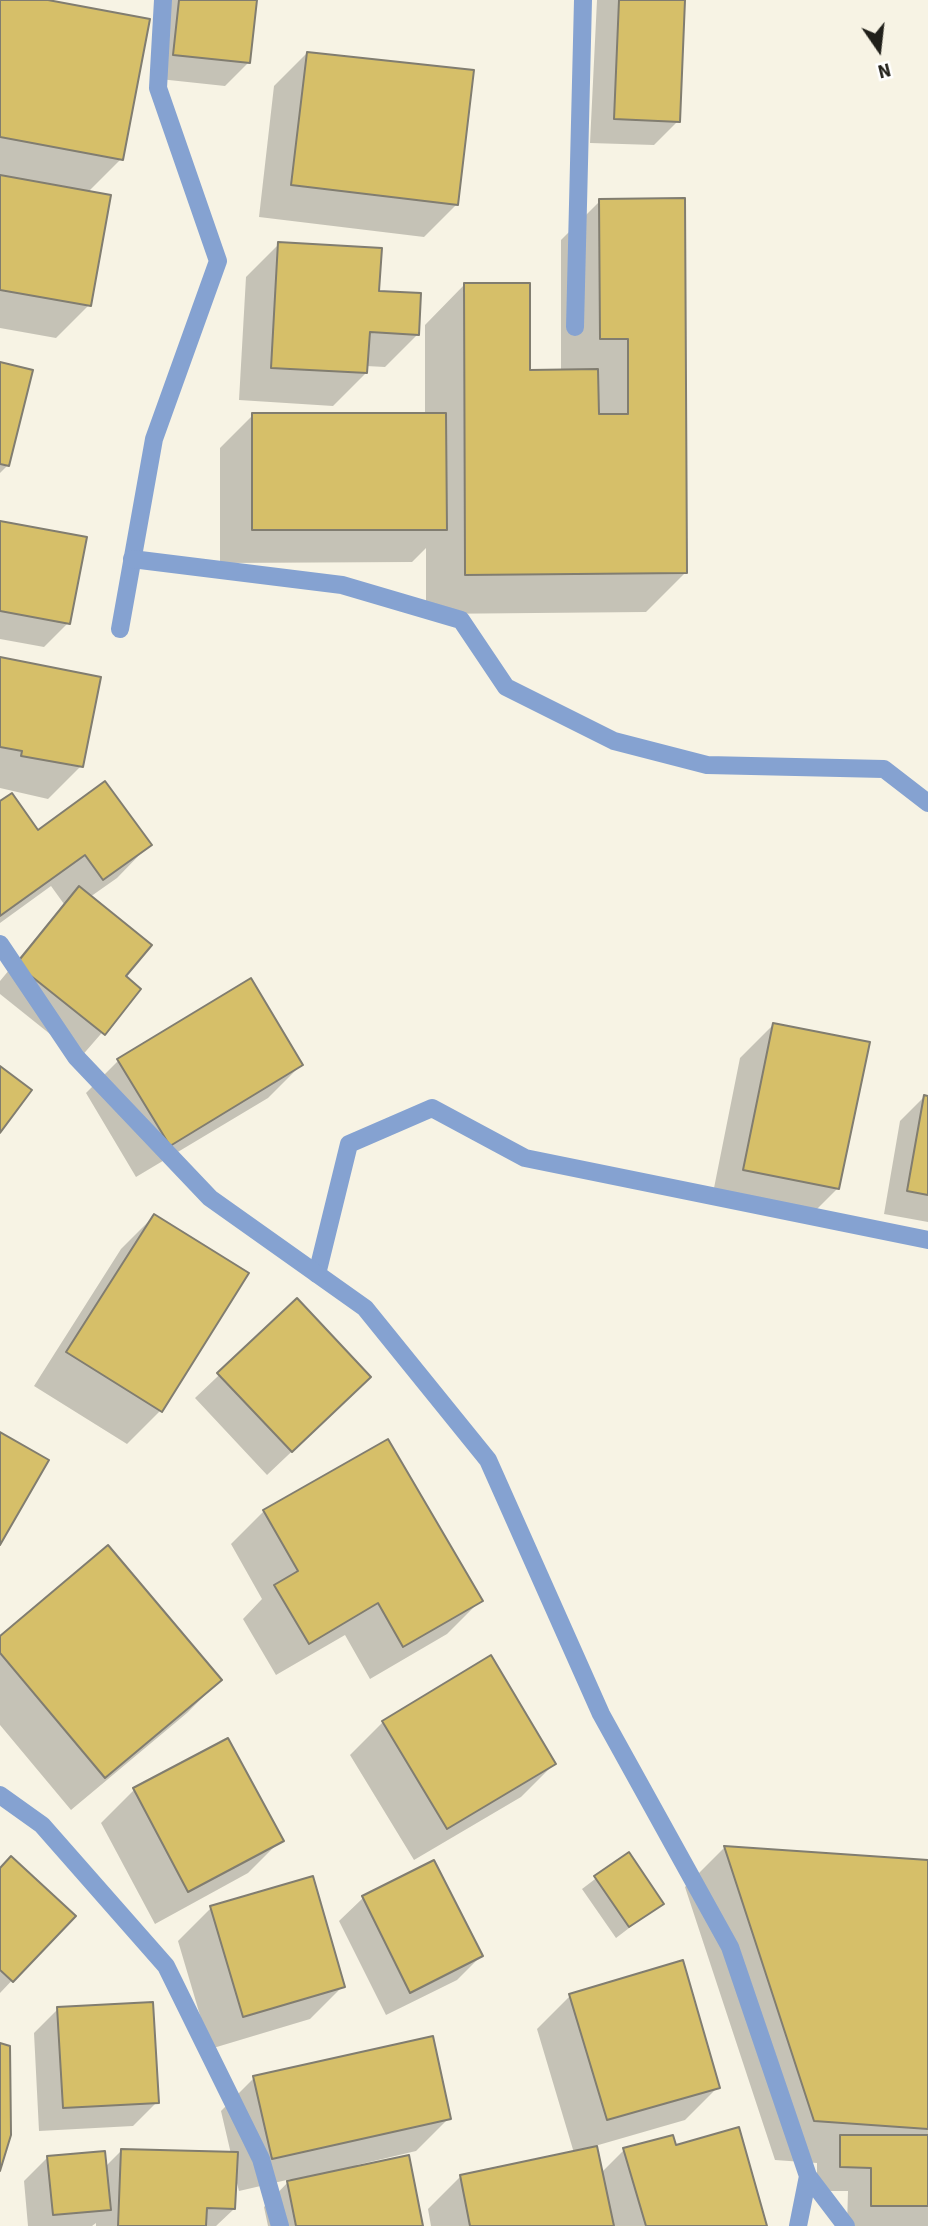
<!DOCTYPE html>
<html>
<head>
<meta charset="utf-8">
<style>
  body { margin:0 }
  #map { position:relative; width:928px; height:2226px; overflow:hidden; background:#f7f3e4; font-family:"Source Sans 3",sans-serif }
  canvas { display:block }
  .north { position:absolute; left:844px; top:14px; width:70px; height:70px; -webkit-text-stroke:5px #fff; paint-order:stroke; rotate:166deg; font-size:19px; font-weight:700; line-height:28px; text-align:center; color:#21201a }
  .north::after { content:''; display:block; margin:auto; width:24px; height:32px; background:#21201a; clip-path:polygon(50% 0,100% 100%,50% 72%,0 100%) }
</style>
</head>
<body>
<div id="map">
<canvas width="928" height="2226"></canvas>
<div class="north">N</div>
</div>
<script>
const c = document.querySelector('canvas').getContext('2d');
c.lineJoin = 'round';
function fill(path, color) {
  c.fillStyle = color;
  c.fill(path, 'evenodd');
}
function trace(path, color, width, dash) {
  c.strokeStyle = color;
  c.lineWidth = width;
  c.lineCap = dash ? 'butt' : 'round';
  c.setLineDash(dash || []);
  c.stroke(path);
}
const shadow = new Path2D(`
  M0,0H39L121,159L88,192L89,305L56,338L0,328Z
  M158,0H255L249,62L225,86L150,78Z
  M597,0H683L678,121L654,145L590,143Z
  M307,53L457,204L424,237L259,217L274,86Z
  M600,201L685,573L646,612L426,614V548L412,562L220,563V448L253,415L425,414V325L464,285L528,372H561V240Z
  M279,244L378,293L418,334L385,367L366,366V373L333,406L239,400L246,277Z
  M0,364L8,465L0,473Z
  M0,522L68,623L44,647L0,639Z
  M0,659L81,766L48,799L0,788Z
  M0,803L38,832L149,845L117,878L90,897L123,977L139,990L80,1058L0,994V981L64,904L51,886L0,923Z
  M773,1025L838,1188L805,1221L711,1203L740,1058Z
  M119,1060L301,1065L268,1098L136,1177L86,1093Z
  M924,1097H928V1222L884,1214L900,1121Z
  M154,1216L247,1273L160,1411L127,1444L34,1386L121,1249Z
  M297,1301L345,1401L267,1475L195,1398Z
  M387,1441L480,1601L447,1634L370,1679L345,1635L276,1675L243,1619L262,1599L231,1544L264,1511Z
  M0,1638L220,1680L187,1713L71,1810L0,1725Z
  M490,1658L554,1764L521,1797L414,1860L350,1755L383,1722Z
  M228,1740L281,1840L248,1873L155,1924L101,1823L134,1790Z
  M724,1848L928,1862V2226H847L848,2191H817V2163L775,2160L685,1887Z
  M628,1854L662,1903L616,1938L582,1889Z
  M0,1870L73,1916L0,1993Z
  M363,1898L481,1956L457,1980L386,2015L339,1921Z
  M211,1908L343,1986L310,2019L210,2049L178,1941Z
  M570,1996L718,2087L685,2120L595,2146L601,2173L624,2150L675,2147L765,2226H431L428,2209L461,2176L574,2153L537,2029Z
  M58,2009L157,2102L133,2126L39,2131L34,2033Z
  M254,2078L449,2118L416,2151L357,2165L422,2226H268L264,2207L291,2179L239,2191L236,2179L234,2209L216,2226H96V2223L92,2226H28L24,2181L48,2157L105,2167L122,2150L231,2154L221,2111Z`);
const building = new Path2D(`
  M0,0H48L150,19L123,160L0,137Z
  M179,0H257L250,63L173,55Z
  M619,0H685L680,122L614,119Z
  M307,52L474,70L458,205L291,185Z
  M0,175L111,195L91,306L0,290Z
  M685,198L687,573L465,575L464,283H530V370L598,369L599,414H628V339H600L599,199Z
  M278,242L382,248L379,291L421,293L419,335L370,332L367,373L271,368Z
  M0,362L33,370L9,466L0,464Z
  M252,413H446L447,530H252Z
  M0,521L87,537L70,624L0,611Z
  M0,657L101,677L83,767L21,756L22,751L0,747Z
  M105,781L152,845L103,880L85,855L0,916V801L12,793L38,830Z
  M79,886L152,945L126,976L141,989L105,1035L16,964Z
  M251,978L303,1065L170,1146L117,1059Z
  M773,1023L870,1042L839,1189L743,1170Z
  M0,1066L32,1090L0,1133Z
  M924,1095L928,1096V1195L907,1191Z
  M154,1214L249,1273L162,1412L66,1352Z
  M297,1298L371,1377L292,1452L217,1373Z
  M0,1432L49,1460L0,1545Z
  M388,1439L483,1601L403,1647L378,1603L309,1644L274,1585L298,1571L263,1510Z
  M108,1545L222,1680L105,1778L0,1653V1636Z
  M491,1655L556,1764L447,1829L382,1721Z
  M228,1738L284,1841L188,1892L133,1788Z
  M724,1846L928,1860V2129L814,2121Z
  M629,1852L664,1904L629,1927L594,1876Z
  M11,1856L76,1916L13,1982L0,1970V1868Z
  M434,1860L483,1956L410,1993L362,1896Z
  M313,1876L345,1987L243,2017L210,1906Z
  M683,1960L720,2088L607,2120L569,1994Z
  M153,2002L159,2103L63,2108L57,2007Z
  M433,2036L451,2119L272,2159L253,2076Z
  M0,2043L10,2046L11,2135L0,2171Z
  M739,2127L767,2226H646L623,2148L673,2135L676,2145Z
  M840,2135H928V2206H871V2168L840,2167Z
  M597,2146L614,2226H470L460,2175Z
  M121,2149L238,2152L235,2209L207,2208L206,2226H118Z
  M105,2151L111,2210L53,2215L47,2156Z
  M409,2155L423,2226H296L287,2181Z`);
const lane = new Path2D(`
  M575,327L583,0
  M120,629L154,439L218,261L158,88L163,0
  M317,1274L349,1144L432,1108L525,1158L928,1240`);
const street = new Path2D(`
  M132,559L342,585L461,620L506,687L614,741L707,765L884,769L928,803
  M0,944L76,1057L210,1198L365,1308L488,1460L601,1714L730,1947L808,2176L798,2226
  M0,1795L42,1825L166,1966L261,2159L280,2226
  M808,2176L846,2226`);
fill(shadow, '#0003');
fill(building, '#d6bf69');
trace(building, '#817d70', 2);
trace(lane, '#85a2d1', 18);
trace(street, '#85a2d1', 18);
</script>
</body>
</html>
